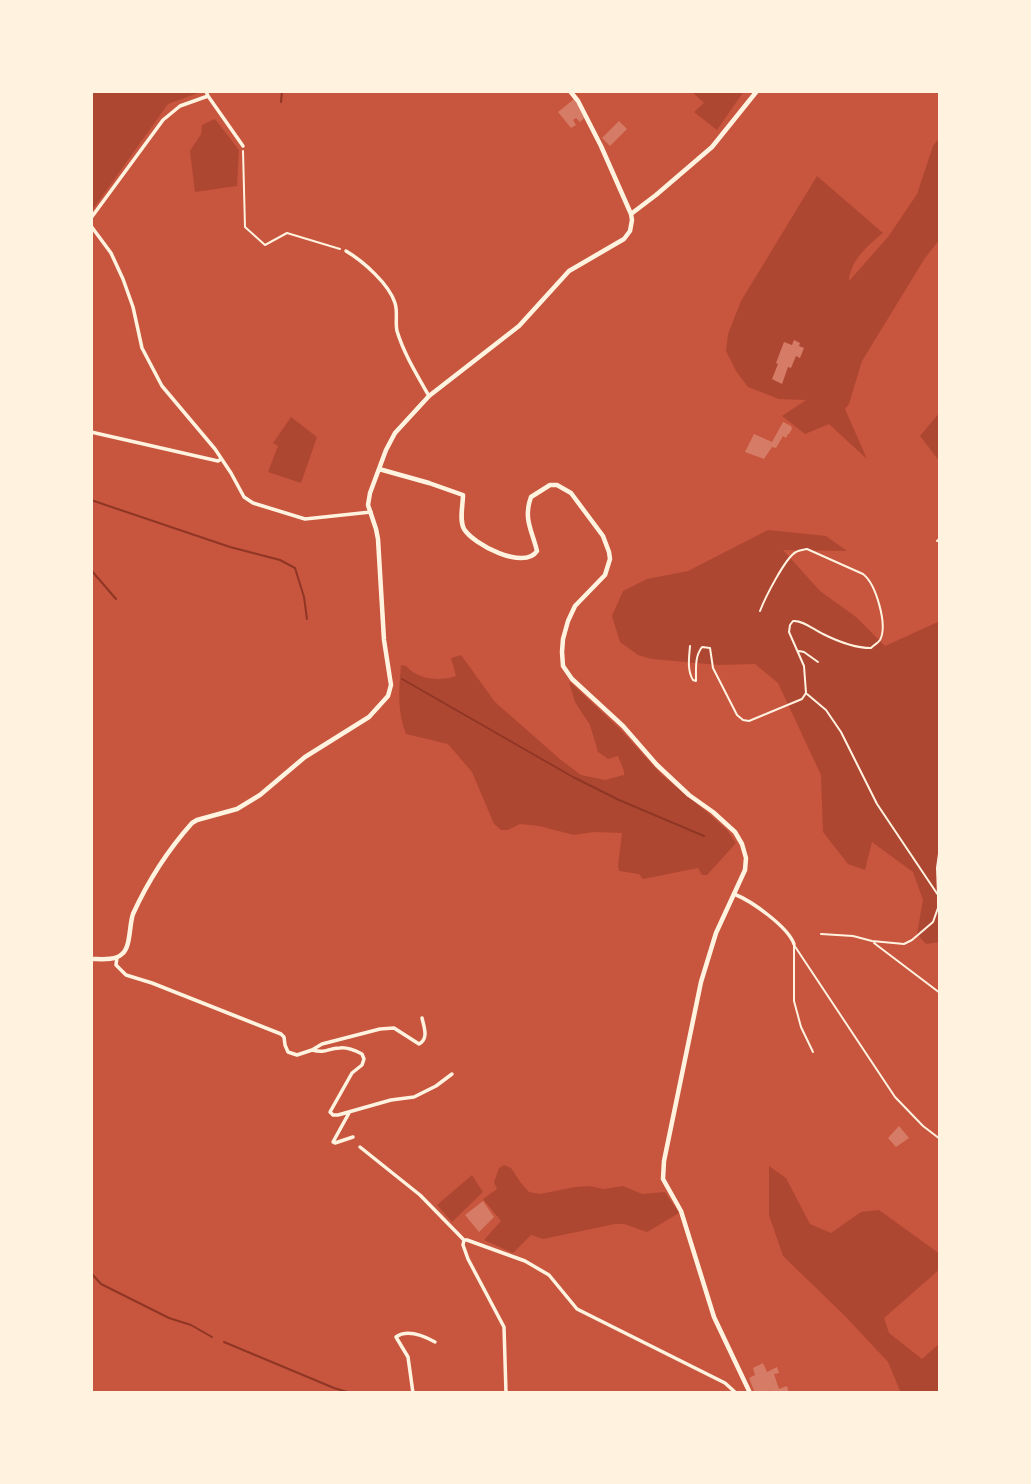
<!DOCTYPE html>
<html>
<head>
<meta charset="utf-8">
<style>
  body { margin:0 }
  #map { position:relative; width:1031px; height:1484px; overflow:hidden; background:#c8553d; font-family:Karla,sans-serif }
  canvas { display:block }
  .frame { position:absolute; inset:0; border:93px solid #fff3e0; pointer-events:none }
</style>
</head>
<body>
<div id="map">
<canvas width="1031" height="1484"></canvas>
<div class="frame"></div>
</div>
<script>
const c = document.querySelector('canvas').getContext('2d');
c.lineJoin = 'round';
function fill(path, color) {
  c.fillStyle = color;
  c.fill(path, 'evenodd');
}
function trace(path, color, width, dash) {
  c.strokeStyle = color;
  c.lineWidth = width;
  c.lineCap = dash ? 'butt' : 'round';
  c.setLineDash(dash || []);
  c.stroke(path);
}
const green = new Path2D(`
  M91,91H198V93L168,104L91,212Z
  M691,91H744L717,130L694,112L704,103Z
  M215,119L239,150L237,186L195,192L190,151L201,134L202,125Z
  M940,137V239L925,258L862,361L849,404L845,409L867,459L829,424L805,434L782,416L806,400L779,399L748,387L736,371L726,351L728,334L741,301L817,176L883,233C868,245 850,261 849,281L888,237L917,194L933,146Z
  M940,412V462L920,436Z
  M291,417L317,437L301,483L268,472L278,446L273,443Z
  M768,530L826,536L847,551L783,550L820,591L856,617L885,646L940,621V942L926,944L917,934L923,900L913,872L872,842L865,870L848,864L823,832L821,775L778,683L755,664L718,665L652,659L638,655L620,642L612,616L623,591L647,579L688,571Z
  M461,655L495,702L561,760L581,775L605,780L624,775V771L618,756L608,759L598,752L590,725L575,702L569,682L571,683L619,728L662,775L708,813L727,830L736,843L707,875H702L698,868L643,879L639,874L619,871L618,865L622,833L594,832L574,835L539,826L520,824L508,830H501L494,824L472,772L448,744L406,734C397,712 399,689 401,665L406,666C417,679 440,682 456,676L451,658Z
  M504,1165L511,1168L521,1183L529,1192L540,1194L575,1187L589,1186L604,1189L623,1186L642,1194L665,1192L679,1213L647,1232L624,1224H615L543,1239L531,1235L513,1253L484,1240L501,1221L483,1199L497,1189L494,1182L499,1168Z
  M769,1166L786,1178L810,1224L831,1233L861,1212L879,1210L940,1254V1269L884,1318L889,1333L922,1359L940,1343V1393H901L888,1362L845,1316L783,1256L769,1215Z
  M472,1175L483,1192L452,1222L437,1205Z`);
const stream = new Path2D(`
  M281,102L282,91
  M91,500L230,547L280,560L295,568L304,597L307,619
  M91,570L116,599
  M402,679L573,777L619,800L704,836
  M91,1273L101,1284L169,1318L191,1325L212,1337
  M224,1342L334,1388L351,1393`);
const building = new Path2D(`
  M574,99L584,118L580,122L576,118L573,120L576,125L571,128L558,112Z
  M619,121L627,129L610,146L602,138Z
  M794,340L800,343L799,346L804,348L800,358L796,356L791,368L788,367L782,384L772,379L778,364L776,363L784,342L792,345Z
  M783,422L791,426L792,429L789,434H788L786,438L783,436L776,448L772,447L764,459L745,452L754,434L772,442Z
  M899,1126L909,1138L896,1147L888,1138Z
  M483,1201L494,1217L479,1232L465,1215Z
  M763,1363L767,1372L777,1367L779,1373L774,1374L779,1389L787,1386L789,1393H771L770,1390L765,1393H755L749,1378L755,1375L753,1368Z`);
const path = new Path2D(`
  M243,151L245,227L265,245L287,233L340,249`);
const service = new Path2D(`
  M937,541L940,538
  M690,646C689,658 687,670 693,680L696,681V679C696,667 695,656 702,647L710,648L713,668L737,715L743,720L749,721L802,699L806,693L804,666L789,632L790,625L793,621C803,620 814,630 823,634C837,641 856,648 871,648C874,645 878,643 880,640C888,625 876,584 863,574L807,549C803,550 799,550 796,552C785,558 765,598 760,611
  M799,651L804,652L818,662
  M807,694L826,710L841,732L877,804L938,895V908L933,922L912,940L904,944L872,941L853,936L821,934
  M938,894L937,868L940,847
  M874,943L940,993
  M794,945L895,1097L923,1126L940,1139
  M794,945V1001L801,1027L813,1052`);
const minor = new Path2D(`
  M206,91L208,96L243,146
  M91,218L163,120L180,106L208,96
  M91,226L111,253L123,279L133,307L142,348L162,386L215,449L231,473L244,497L253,503L305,519L371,512
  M346,251C363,261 389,284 395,303C398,312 395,322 397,331C404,354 417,375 429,396
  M91,432L218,461L221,459
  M734,894C752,901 788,927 794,944
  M117,957L116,965L126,975L152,983L281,1034L284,1037L285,1045L288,1052L297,1055L312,1050L322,1044L380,1029L394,1028L419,1044C429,1039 424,1027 422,1018
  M312,1050C327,1054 327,1048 340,1048C347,1047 356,1051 362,1054L364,1059L362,1065L352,1073L330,1112L333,1115H338L391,1100L414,1097L436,1086L452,1074
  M349,1113L333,1142L335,1143L353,1137
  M360,1147L420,1195L464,1240
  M413,1393L408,1357L396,1337C407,1329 424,1336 435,1342
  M506,1393L504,1327L468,1259L463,1245L464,1240H467L525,1261L549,1275L577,1309L725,1383L736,1393`);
const tertiary = new Path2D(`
  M631,214L656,195L712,147L757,91
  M379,469L429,483L463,495C463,505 459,520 464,529C473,544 524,571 537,551C532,530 523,519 531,497L550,485H557L571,493L603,536L609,552L610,559L605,575L575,606L568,621L563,639L562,652L563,666L572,679L623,726L657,765L689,795L713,812L735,832L742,844L746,858L745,870L716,933L701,982L664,1161L663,1179L681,1211L714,1317L750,1393
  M91,959C100,959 115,961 122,954C131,947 129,925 133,914C148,881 168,850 192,823L197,820L237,809L260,795L305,757L369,717L388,696L391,685L384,640L378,539L376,529L368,505L370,493L386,450L395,433L429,396L519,326L569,271L624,239L630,231L632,220L631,214L601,146L578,101L570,91`);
fill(green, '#ae4732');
trace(stream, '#8f3625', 2);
fill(building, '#d67c66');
trace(path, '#fff3e0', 2);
trace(service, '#fff3e0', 2);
trace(minor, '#fff3e0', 3.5);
trace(tertiary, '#fff3e0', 4.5);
</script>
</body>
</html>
